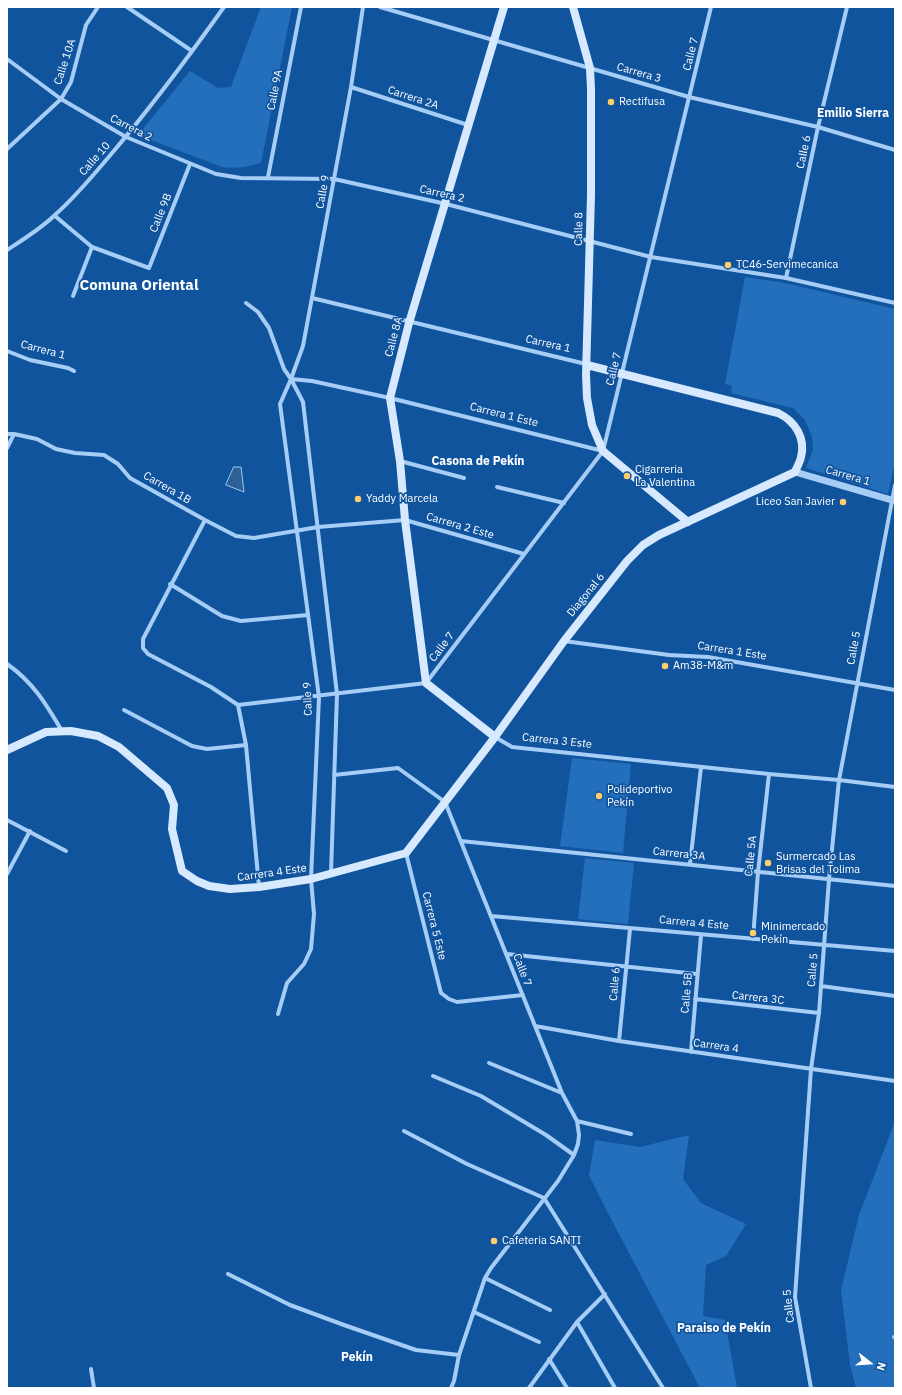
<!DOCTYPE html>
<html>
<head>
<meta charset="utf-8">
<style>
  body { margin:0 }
  #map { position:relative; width:902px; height:1395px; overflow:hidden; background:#10549e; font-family:"IBM Plex Sans",sans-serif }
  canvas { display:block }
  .frame { position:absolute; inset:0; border:8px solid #fff; pointer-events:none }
  .north { position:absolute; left:850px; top:1343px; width:40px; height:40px; -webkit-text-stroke:3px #10549e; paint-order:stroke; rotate:107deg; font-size:11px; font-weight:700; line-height:16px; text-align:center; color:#fff }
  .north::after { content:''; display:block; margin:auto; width:14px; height:18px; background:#fff; clip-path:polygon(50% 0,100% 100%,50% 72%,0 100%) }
</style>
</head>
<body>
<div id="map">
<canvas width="902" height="1395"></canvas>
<div class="frame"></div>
<div class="north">N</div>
</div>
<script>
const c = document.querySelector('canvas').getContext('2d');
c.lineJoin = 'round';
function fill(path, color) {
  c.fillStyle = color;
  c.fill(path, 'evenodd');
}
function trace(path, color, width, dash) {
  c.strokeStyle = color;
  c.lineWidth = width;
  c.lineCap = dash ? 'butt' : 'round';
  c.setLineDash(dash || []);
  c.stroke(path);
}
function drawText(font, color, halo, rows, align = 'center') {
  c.font = font + ' "IBM Plex Sans",sans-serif';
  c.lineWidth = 3.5;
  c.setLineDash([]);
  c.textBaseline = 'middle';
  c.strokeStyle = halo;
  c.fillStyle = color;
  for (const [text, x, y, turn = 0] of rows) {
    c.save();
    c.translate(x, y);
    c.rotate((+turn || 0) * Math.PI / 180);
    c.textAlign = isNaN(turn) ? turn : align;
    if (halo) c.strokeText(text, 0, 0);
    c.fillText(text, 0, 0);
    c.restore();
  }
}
const green = new Path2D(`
  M261,7H292L261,163C247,167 236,169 222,167L138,135L190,71L218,88L231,87Z
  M745,277L785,283L895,309V461L888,494L806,468L813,450L812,437L805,420L793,408L731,393L732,386L725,384Z
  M572,758L631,764L623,853L560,846Z
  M585,858L634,863L628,924L578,919Z
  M894,1124H895V1388H856L850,1365L841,1290L859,1215Z
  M689,1135L683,1179L701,1203L746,1224L726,1256L706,1265L703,1316L725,1320L737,1388H700L610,1217L589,1175L595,1140L640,1147Z`);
const water = new Path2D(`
  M234,467H241L244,492L226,485Z`);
const minor = new Path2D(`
  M127,7L192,51
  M380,7L689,97L818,127L895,150
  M7,59L61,99L126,137L216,174L241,178L334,179L446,204L651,257L786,278L895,303
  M351,87L468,125
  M7,149L61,99L71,82L86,25L98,7
  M268,177L301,7
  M55,216L92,247L149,268L190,164
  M7,250C24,239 42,228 56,214C75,197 91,178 107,159C149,110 187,59 224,7
  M786,278L818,127L847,7
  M73,296L92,247
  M312,298L586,364
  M246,303L258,312L269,328L284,369L291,379L303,402L337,694L331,873
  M7,351L30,360L68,368L74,371
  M291,379L312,381L390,398L603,451
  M7,434H14L37,439L56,449L75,453L104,455L118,464L130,478L205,520L236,536L254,538L318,527L405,520L524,554
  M7,448L14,434
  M400,461L464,478
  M497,487L564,503
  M205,520L143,639V648L148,654L211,687L238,705L246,745L259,887
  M170,584L222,616L241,621L308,615
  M564,641L669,655L708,657L895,690
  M7,664C33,682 46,704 62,731
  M238,705L426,683L603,451L711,7
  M124,710L192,746L207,749L246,745
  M495,737L512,747L769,774L839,780L895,787
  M334,775L398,768L445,802L562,1093L577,1121L579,1135L578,1144L574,1155L558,1181L491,1268L485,1278L459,1355L454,1381L451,1388
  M7,820L66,851
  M461,841L895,886
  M406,853L441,993L449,999L457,1002L523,995
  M690,864L701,767
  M7,874L30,831
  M491,916L895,951
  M753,939L758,872L769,774
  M507,954L697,974
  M821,986L895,996
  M695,999L819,1013
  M278,1014L287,983L304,964L311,949L314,914L311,879L319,697L280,404L291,379L303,346L351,87L363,7
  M535,1026L619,1041L895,1081
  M619,1041L630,929
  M691,1052L701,935
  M489,1063L562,1093
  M433,1076L481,1096L546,1135L574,1155
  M577,1121L631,1134
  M404,1131L467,1164L544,1198L663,1388
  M228,1274L290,1305L344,1325L416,1350L459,1355
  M485,1278L550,1310
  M474,1312L539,1342
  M577,1322L615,1388
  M894,1337H895
  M549,1359L567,1388
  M91,1369L94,1388
  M529,1388L577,1322L605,1294
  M811,1388L795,1297L811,1069L819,1013L829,879L839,780L895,485`);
const tertiary = new Path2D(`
  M795,472L895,501`);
const secondary = new Path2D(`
  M573,7L590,68L591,89V195L586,375L587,398L592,425L603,451L688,522
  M495,737L426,683L405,520L400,461L390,398L409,323L504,7
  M7,750L46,732L71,731L98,736L119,747L167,788L174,805L172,829L182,871L197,881L209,886L230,889L259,887L311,879L406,853L495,737L564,641L627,561L643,545L659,535L795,472C797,467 800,462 801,457C806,438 795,421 778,413L587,365`);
const markers = [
  [611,102,4,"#ffcd6a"],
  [728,265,4,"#ffcd6a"],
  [627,476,4,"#ffcd6a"],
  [358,499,4,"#ffcd6a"],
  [843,502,4,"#ffcd6a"],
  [665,666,4,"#ffcd6a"],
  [599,796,4,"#ffcd6a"],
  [768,863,4,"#ffcd6a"],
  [753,933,4,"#ffcd6a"],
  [494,1241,4,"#ffcd6a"]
];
const streetNames = [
  ["Calle 7",691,54,-76],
  ["Calle 10A",65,62,-72],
  ["Carrera 3",639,73,16],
  ["Calle 9A",275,90,-79],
  ["Carrera 2A",413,98,18],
  ["Carrera 2",131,128,27],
  ["Calle 6",804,152,-78],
  ["Calle 10",95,159,-49],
  ["Calle 9",323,192,-80],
  ["Carrera 2",442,194,13],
  ["Calle 9B",161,213,-68],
  ["Calle 8",579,229,-89],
  ["Calle 8A",394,337,-75],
  ["Carrera 1",548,344,13],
  ["Carrera 1",43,350,15],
  ["Calle 7",614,369,-76],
  ["Carrera 1 Este",504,415,14],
  ["Carrera 1",848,476,16],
  ["Carrera 1B",167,488,30],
  ["Carrera 2 Este",460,526,16],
  ["Diagonal 6",586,595,-51],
  ["Calle 7",442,647,-53],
  ["Calle 5",854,648,-79],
  ["Carrera 1 Este",732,651,9],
  ["Calle 9",308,699,-92],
  ["Carrera 3 Este",557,741,6],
  ["Carrera 3A",679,854,6],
  ["Calle 5A",751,856,-84],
  ["Carrera 4 Este",272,873,-8],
  ["Carrera 4 Este",694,923,5],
  ["Carrera 5 Este",434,926,76],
  ["Calle 7",522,970,69],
  ["Calle 5",813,970,-85],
  ["Calle 6",615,984,-85],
  ["Calle 5B",687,993,-85],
  ["Carrera 3C",758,998,6],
  ["Carrera 4",716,1046,8],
  ["Calle 5",789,1306,-96]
];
const poiNames = [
  ["Rectifusa",619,102],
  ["TC46-Servimecanica",736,265],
  ["Cigarreria",635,470],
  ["La Valentina",635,483],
  ["Yaddy Marcela",366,499],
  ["Liceo San Javier",835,502,"right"],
  ["Am38-M&m",673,666],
  ["Polideportivo",607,790],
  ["Pekín",607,803],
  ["Surmercado Las",776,857],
  ["Brisas del Tolima",776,870],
  ["Minimercado",761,927],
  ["Pekín",761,940],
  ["Cafeteria SANTI",502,1241]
];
const neighbourhoodNames = [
  ["Emilio Sierra",853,114],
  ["Casona de Pekín",478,462],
  ["Paraiso de Pekín",724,1329],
  ["Pekín",357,1358]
];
const districtNames = [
  ["Comuna Oriental",139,286]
];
fill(green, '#236fbc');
fill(water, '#2e6096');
trace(water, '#97c9f8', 1);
trace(minor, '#a6cdf5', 4);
trace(tertiary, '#a6cdf5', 7);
trace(secondary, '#d6e9fe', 8);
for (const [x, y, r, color] of markers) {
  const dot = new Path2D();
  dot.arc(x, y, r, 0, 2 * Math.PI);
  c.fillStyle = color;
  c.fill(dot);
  trace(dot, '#10549e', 1.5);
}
drawText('11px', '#fff', '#10549e', streetNames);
drawText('11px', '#fff', '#10549e', poiNames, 'left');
drawText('bold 12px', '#fff', '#10549e', neighbourhoodNames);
drawText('bold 15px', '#fff', '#10549e', districtNames);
</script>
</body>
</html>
